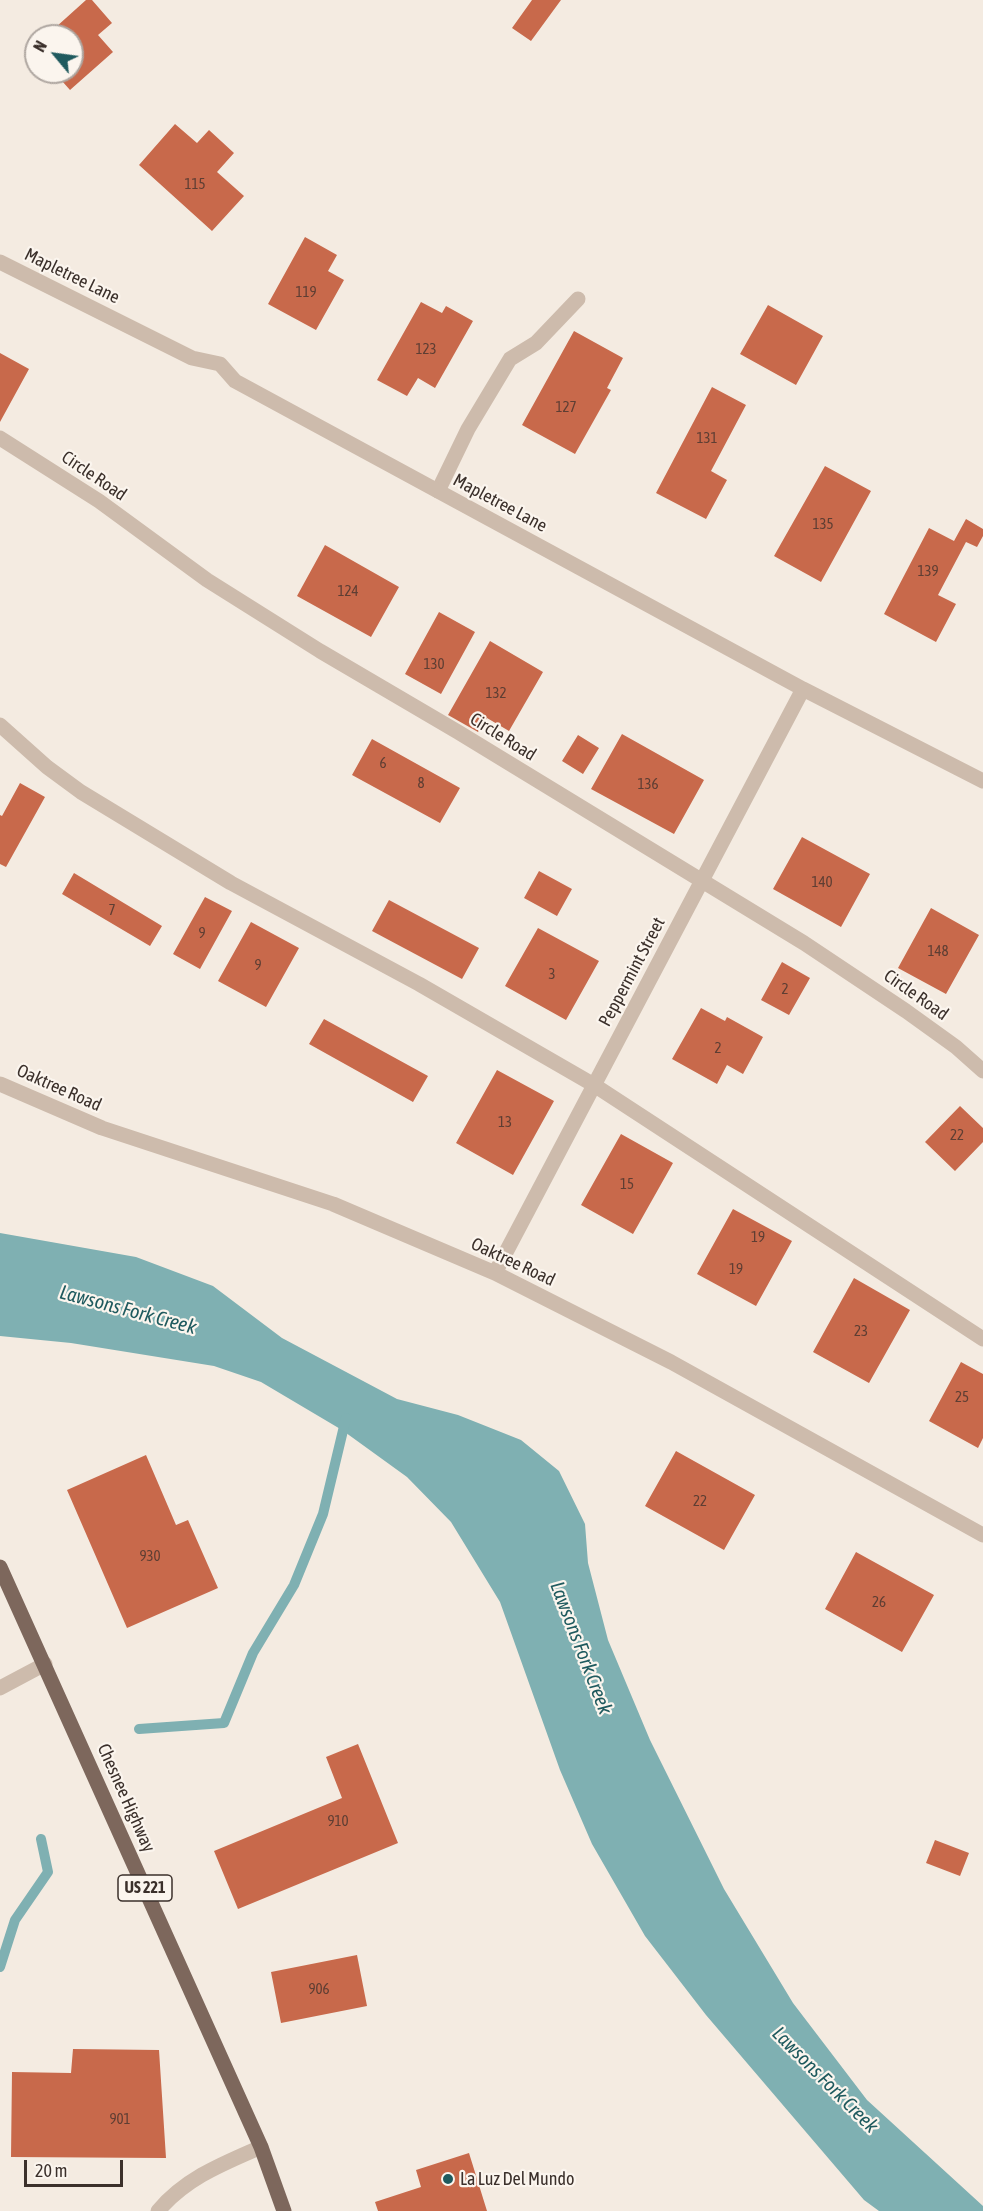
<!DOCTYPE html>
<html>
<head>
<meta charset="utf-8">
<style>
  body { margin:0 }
  #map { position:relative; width:983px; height:2211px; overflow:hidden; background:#f4ebe1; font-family:"Asap Condensed",sans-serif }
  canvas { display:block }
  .north { position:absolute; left:24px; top:24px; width:60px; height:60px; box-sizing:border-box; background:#fbf5ee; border:2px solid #aea6a0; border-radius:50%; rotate:299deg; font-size:16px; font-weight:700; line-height:24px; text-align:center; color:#3b302b }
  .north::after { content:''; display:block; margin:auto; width:21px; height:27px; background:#1f5a5e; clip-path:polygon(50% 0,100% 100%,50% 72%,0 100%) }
  .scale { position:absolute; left:24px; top:2160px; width:99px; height:27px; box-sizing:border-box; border:3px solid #3b302b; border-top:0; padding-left:8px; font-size:18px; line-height:21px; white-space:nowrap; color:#3b302b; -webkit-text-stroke:4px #fbf5ee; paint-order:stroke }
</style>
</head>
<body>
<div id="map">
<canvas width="983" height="2211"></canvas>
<div class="north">N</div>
<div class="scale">20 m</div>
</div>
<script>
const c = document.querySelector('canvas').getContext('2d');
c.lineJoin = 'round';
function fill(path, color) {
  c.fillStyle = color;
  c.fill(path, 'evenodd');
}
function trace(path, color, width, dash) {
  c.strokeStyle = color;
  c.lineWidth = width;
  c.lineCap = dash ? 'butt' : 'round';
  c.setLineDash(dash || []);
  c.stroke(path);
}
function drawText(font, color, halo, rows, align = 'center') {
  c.font = font + ' "Asap Condensed",sans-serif';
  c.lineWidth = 4.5;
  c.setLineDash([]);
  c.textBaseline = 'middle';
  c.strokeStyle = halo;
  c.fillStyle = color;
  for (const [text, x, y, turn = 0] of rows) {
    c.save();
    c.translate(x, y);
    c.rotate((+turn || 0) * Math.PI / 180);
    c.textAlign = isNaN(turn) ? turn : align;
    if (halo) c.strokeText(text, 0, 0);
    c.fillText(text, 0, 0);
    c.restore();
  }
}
const water = new Path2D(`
  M0,1233L136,1257L213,1286L282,1338L397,1399L458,1415L521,1440L559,1471L585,1524L588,1563L608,1640L650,1740L724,1889L793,2003L867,2100L983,2206V2211H879L864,2200L706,2015L645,1936L592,1844L560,1770L500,1602L451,1522L407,1477L342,1430L261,1382L214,1366L71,1343L0,1336Z`);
const stream = new Path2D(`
  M139,1729L224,1723L253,1653L294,1585L323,1514L346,1418
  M0,1967L15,1920L48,1872L41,1839`);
const building = new Path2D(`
  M86,0H92L112,23L98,35L113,52L70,90L54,72H72V36H46Z
  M532,0H561L531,41L512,28Z
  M175,124L197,143L209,130L234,153L217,172L244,196L212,231L139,165Z
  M305,237L337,255L328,271L344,280L316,330L268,304Z
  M421,302L442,313L446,306L473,321L435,388L418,378L407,396L377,380Z
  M768,305L823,336L796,385L740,354Z
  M574,331L623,358L607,388L611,390L575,454L522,425Z
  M0,353L29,369L0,422Z
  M712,387L746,405L711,471L727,480L706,519L656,493Z
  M825,466L871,491L821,582L774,556Z
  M966,519L983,529V536L977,547L966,542L938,595L956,604L936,642L884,614L929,528L954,541Z
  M325,545L399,587L371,637L297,596Z
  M439,612L475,632L441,694L405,674Z
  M490,641L543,672L509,731L487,718L478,732L448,715Z
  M622,734L704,780L674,834L591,789Z
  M578,735L599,748L583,774L562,761Z
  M372,739L460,788L440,823L352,775Z
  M20,783L45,797L6,867L0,864V815L2,816Z
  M802,837L870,874L841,927L773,889Z
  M539,871L572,889L557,916L524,898Z
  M74,873L162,926L150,946L62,894Z
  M205,897L232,911L200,969L173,954Z
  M389,900L479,948L462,979L372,931Z
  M931,908L979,935L946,994L898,968Z
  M251,922L299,948L266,1007L218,981Z
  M538,928L599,961L566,1020L505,986Z
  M782,962L810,978L789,1015L761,1000Z
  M701,1008L725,1021L727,1017L763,1037L743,1074L727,1065L717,1084L672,1059Z
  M324,1019L428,1076L413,1102L309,1044Z
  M497,1070L554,1101L513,1175L456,1143Z
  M960,1106L983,1128V1142L955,1171L925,1142Z
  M621,1134L673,1163L633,1234L581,1205Z
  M733,1209L792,1241L756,1306L697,1274Z
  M854,1278L910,1310L869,1383L813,1352Z
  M961,1362L983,1374V1438L978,1448L929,1421Z
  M676,1451L755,1495L724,1550L645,1506Z
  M146,1455L176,1525L188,1520L218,1588L127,1628L67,1490Z
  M856,1552L934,1595L902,1652L825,1609Z
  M358,1744L398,1843L238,1909L214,1851L342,1798L326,1757Z
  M935,1840L969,1853L960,1876L926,1863Z
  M357,1955L367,2006L281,2023L271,1972Z
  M73,2049L159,2050L166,2158L11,2157L12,2072L71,2073Z
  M469,2153L487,2211H378L375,2202L421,2187L416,2170Z`);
const lane = new Path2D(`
  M438,491L468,429L510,359L536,343L578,299`);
const street = new Path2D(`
  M0,262L192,358L220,364L235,381L803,689L983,781
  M0,438L99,501L207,580L320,651L458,732L804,943L906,1011L956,1047L983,1071
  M0,725L47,767L81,792L231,883L419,984L594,1085L983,1339
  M0,1084L102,1128L333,1204L495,1273L671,1362L983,1535
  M495,1273L803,689
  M0,1688L45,1664
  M158,2211C186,2178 222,2164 261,2147`);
const primary = new Path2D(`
  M0,1567L261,2147L284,2211`);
const markers = [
  [448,2179,6,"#1f5a5e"]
];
const numberNames = [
  ["115",195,184],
  ["119",306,292],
  ["123",426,349],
  ["127",566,407],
  ["131",707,438],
  ["135",823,524],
  ["139",928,571],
  ["124",348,591],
  ["130",434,664],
  ["132",496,693],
  ["6",383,763],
  ["8",421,783],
  ["136",648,784],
  ["140",822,882],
  ["7",112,910],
  ["9",202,933],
  ["148",938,951],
  ["9",258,965],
  ["3",552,974],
  ["2",785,989],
  ["2",718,1048],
  ["13",505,1122],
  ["22",957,1135],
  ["15",627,1184],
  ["19",758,1237],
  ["19",736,1269],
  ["23",861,1331],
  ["25",962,1397],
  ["22",700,1501],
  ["930",150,1556],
  ["26",879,1602],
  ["910",338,1821],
  ["906",319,1989],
  ["901",120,2119]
];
const shields = [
  [145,1888,54]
];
const shieldNames = [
  ["US 221",145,1888]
];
const streetNames = [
  ["Mapletree Lane",72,276,26],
  ["Circle Road",94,476,34],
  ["Mapletree Lane",500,503,28],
  ["Circle Road",503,737,32],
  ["Peppermint Street",632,972,-62],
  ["Circle Road",916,995,35],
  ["Oaktree Road",59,1088,24],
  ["Oaktree Road",513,1262,25],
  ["Chesnee Highway",126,1798,66]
];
const poiNames = [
  ["La Luz Del Mundo",460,2179]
];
const waterNames = [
  ["Lawsons Fork Creek",128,1310,15],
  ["Lawsons Fork Creek",581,1648,69],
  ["Lawsons Fork Creek",825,2080,45]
];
fill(water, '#7fb0b2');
trace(stream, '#7fb0b2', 10);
fill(building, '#c8694b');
trace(lane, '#cdbbac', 15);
trace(street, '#cdbbac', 15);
trace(primary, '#7d675c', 15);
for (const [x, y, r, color] of markers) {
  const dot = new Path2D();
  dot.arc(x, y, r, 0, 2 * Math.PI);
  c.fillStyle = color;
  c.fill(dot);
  trace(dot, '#fbf5ee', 2);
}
drawText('15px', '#5e3e33', null, numberNames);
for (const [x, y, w] of shields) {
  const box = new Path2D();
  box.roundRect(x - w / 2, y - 13, w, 26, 4.5);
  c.fillStyle = '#fbf5ee';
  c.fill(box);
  trace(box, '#3b302b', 1.5);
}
drawText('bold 16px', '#3b302b', null, shieldNames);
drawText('18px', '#3b302b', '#fbf5ee', streetNames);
drawText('18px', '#3b302b', '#fbf5ee', poiNames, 'left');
drawText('italic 20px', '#1f5a5e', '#fbf5ee', waterNames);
</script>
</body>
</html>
